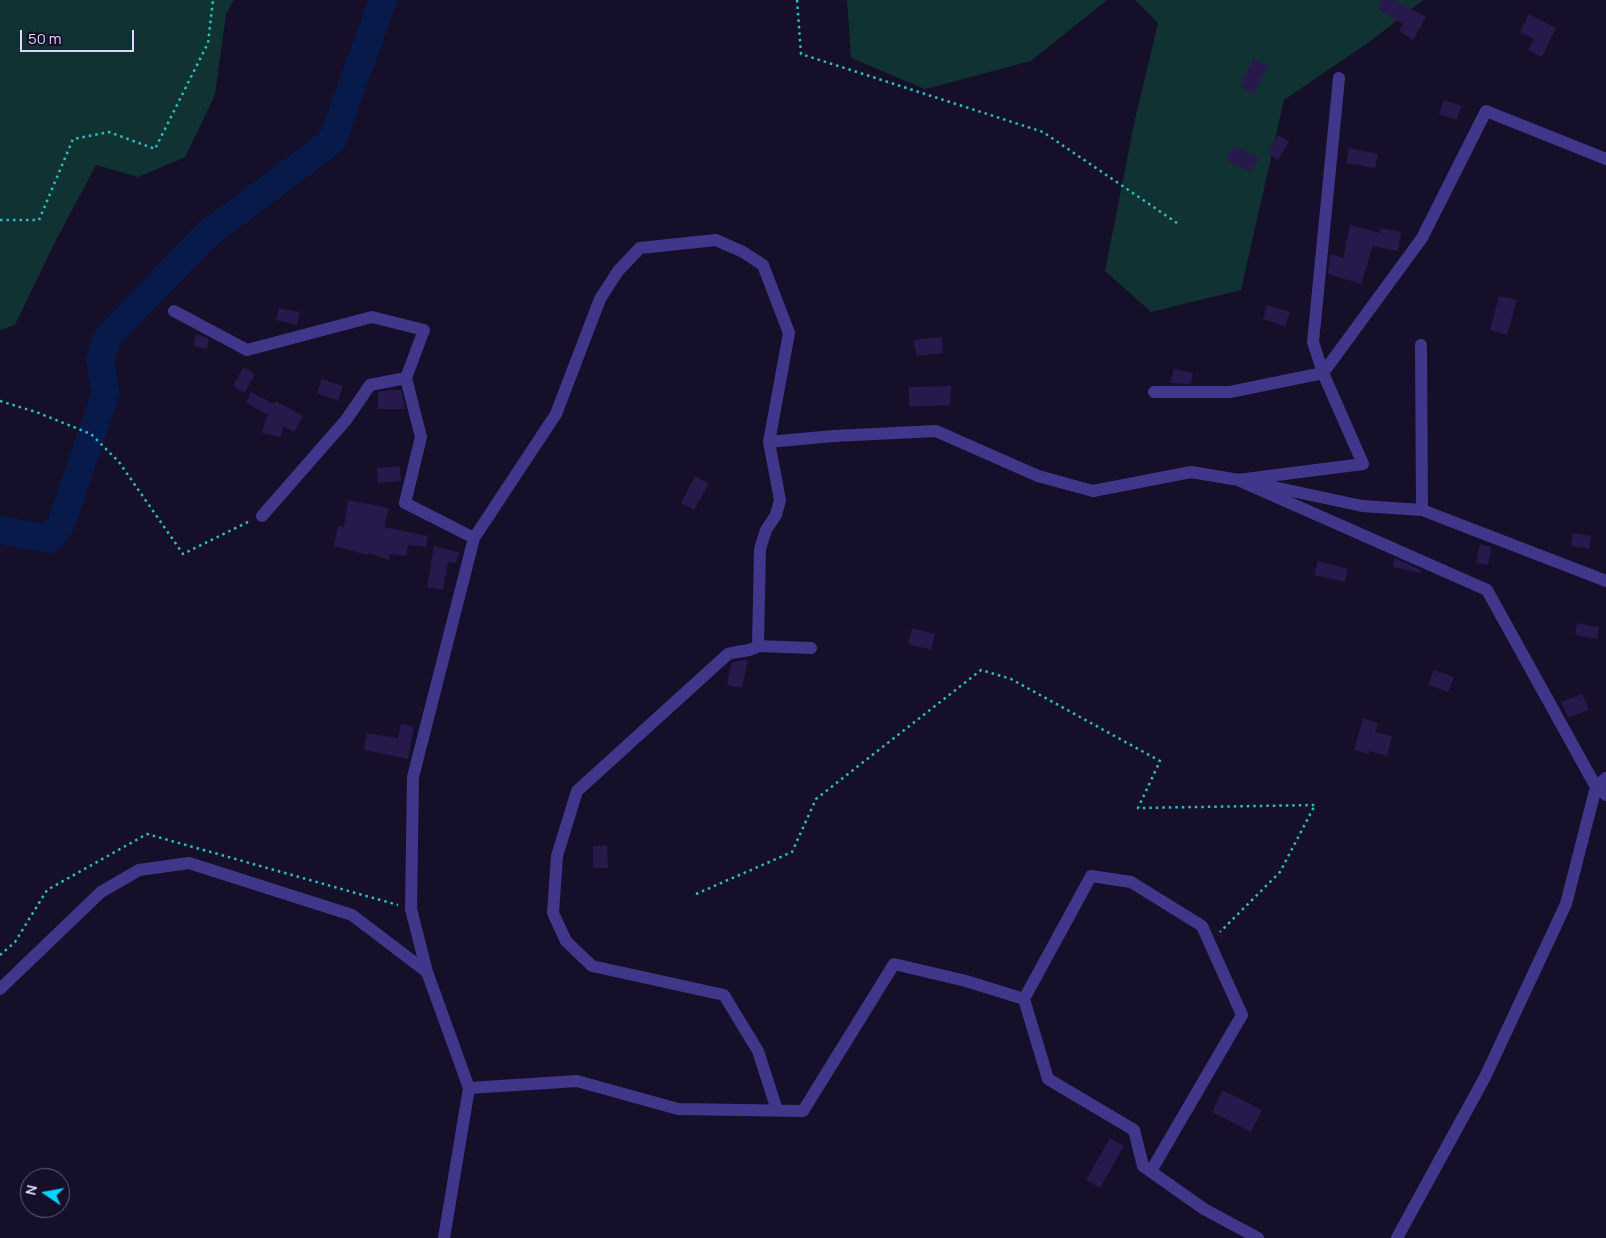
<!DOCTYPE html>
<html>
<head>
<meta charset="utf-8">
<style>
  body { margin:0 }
  #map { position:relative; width:1606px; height:1238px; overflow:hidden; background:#150f29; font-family:Manrope,sans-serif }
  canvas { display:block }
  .north { position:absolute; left:20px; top:1168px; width:50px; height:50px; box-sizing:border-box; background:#150f29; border:1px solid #655f7f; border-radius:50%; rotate:282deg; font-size:14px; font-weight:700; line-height:20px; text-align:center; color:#ded7ff }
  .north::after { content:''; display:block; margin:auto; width:18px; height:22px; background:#03d3ff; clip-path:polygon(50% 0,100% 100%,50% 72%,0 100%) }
  .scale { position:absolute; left:20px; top:30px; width:114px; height:22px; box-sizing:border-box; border:2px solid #ded7ff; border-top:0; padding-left:6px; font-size:15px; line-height:18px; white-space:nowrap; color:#ded7ff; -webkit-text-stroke:4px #150f29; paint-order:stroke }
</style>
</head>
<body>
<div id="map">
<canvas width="1606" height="1238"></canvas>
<div class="north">N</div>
<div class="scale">50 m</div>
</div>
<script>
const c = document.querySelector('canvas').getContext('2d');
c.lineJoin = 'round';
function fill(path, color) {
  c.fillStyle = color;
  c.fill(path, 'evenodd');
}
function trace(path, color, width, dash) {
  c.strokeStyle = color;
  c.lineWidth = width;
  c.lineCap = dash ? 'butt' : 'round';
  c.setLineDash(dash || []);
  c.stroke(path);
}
const green = new Path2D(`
  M0,0H234L226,14L215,95L185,157L138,177L96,165L54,244L15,325L0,330Z
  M847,0H1107L1031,61L925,89L851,58Z
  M1135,0H1423L1372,40L1284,100L1241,290L1151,312L1105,271L1134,124L1158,23Z`);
const river = new Path2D(`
  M0,530L50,539L61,524L106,393L100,359L108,337L206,235L332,141L383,0`);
const building = new Path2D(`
  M1382,0H1394L1426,17L1413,40L1399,31L1403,24L1377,9Z
  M1529,14L1556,28L1542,57L1528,50L1534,39L1520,32Z
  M1253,59L1268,66L1254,94L1240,87Z
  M1444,100L1462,106L1456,120L1439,114Z
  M1278,135L1289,142L1278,160L1268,153Z
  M1234,146L1259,158L1251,172L1226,160Z
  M1349,148L1378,154L1375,168L1346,163Z
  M1350,225L1380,233L1381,228L1401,232L1398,251L1373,246L1361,284L1328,274L1330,254L1343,258Z
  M1499,296L1517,300L1507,335L1490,330Z
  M1267,305L1290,312L1285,326L1263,319Z
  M279,308L300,312L297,325L276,320Z
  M196,334L209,339L207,349L194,346Z
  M942,337L943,353L917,356L913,340Z
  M243,367L255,374L245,393L233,386Z
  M1174,369L1193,373L1191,384L1170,383Z
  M322,379L343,386L338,401L317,393Z
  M951,386L950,405L909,407V387Z
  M389,390H401L405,409H378V392Z
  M251,392L274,404L276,401L303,416L294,432L283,426L281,437L262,433L265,421L268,415L246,403Z
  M400,466L401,481L378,483L377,468Z
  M695,476L709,484L694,510L681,503Z
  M348,500L389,508L384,527L428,536L426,547L408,545L406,556L390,554L389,560L369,553L368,555L334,546L338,526L344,527Z
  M1573,533L1591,536L1589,549L1571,546Z
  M1480,544L1491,547L1488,565L1476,563Z
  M434,546L459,552L456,563L448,562L443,590L427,587Z
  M1394,558L1421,570V573L1393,567Z
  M1318,561L1348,569L1345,582L1314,575Z
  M1577,623L1599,627L1597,639L1575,635Z
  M912,628L935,634L931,650L908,644Z
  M748,659L742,688L727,685L731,663Z
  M1434,670L1454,677L1448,692L1428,685Z
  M1582,694L1589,710L1568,718L1561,702Z
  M1363,718L1378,723L1375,732L1392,736L1387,756L1370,751L1369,754L1354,750Z
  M401,724L414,726L408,759L364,750L367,733L398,738Z
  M607,845L608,868H593V846Z
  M1223,1090L1262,1110L1251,1132L1212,1112Z
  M1110,1138L1124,1146L1100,1188L1086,1180Z`);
const path = new Path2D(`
  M797,0L801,54L1043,132L1177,223
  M0,220H39L73,139L109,132L155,149L208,43L213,0
  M0,401L36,412L91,434L119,462L183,554L250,521
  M696,894L792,852L816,799L981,670L1011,679L1160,761L1138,808L1315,805L1280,872L1220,932
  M0,955L15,942L47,890L147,834L398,905`);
const street = new Path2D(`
  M1606,159L1486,111L1422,238L1323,373L1363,464L1238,480L1487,590L1596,787L1606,795
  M174,311L247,350L372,317L424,330L406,378
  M1421,345L1422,510
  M1154,392H1230L1323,373L1313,342L1339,78
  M1264,485L1362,506L1422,510L1606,581
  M262,516L346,420L370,385L406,378L421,437L405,503L474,538L556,414L600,299L618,271L640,248L716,240L743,252L763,265L789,333L769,442
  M758,646C748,653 739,650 728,654L577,791L557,856L553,913L566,941L592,966L724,995L758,1051L777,1110
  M811,648L758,646L760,549L766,530L776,515L780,500L769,442L833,436L936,431L1038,476L1093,491L1191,472L1245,481
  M427,972L411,909L413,777L474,538
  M0,989L101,892L139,870L189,863L352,915L427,972L469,1088L577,1081L678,1109L803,1111L894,964L966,981L1024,999L1048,1079L1134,1130L1143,1166L1204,1209L1258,1238
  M1024,999L1091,876L1131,882L1202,926L1242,1015L1151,1171
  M444,1238L469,1088
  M1397,1238L1485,1077L1566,904L1596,787L1606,778`);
fill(green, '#113233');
trace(river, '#071a49', 28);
fill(building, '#27194b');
trace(path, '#29bfc1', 2.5, [2.5, 4]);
trace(street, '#40378b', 12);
</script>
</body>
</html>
